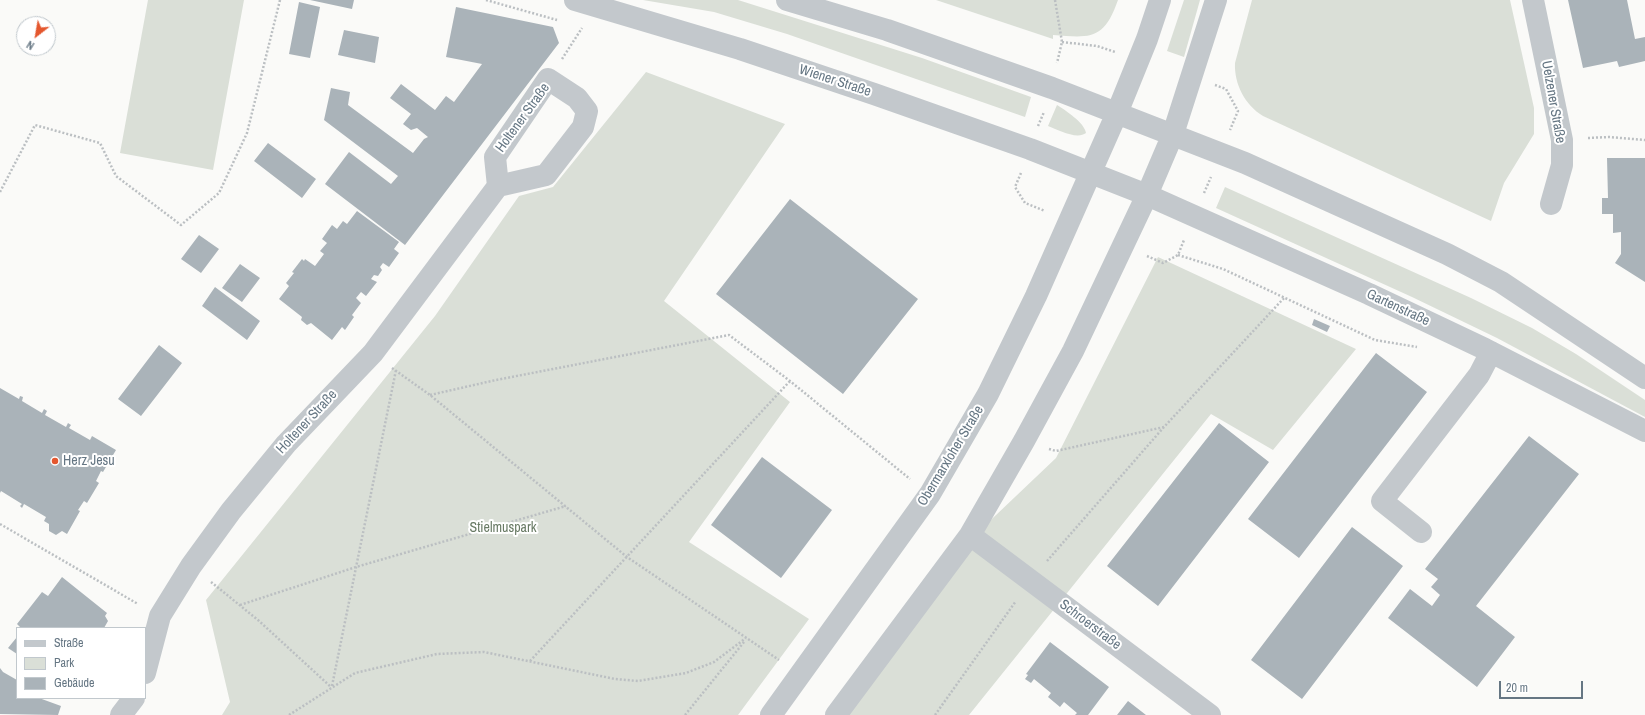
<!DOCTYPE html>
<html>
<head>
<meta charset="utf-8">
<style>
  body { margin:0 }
  #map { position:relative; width:1645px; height:715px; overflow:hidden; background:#fafaf8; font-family:"Archivo Narrow",sans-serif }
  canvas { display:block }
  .legend { position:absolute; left:16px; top:627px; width:130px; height:72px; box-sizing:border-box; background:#fff; border:1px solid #c1c8cd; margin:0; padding:5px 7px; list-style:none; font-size:12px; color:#657683 }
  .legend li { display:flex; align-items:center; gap:8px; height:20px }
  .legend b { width:20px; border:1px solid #c1c8cd }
  .north { position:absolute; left:16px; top:16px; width:40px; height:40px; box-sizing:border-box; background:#fff; border:1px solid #c1c8cd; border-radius:50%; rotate:211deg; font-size:11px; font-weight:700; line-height:16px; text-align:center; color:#657683 }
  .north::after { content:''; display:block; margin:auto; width:14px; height:18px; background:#e4572e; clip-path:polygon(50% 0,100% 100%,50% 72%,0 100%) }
  .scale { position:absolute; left:1499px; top:681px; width:84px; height:18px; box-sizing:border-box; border:2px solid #657683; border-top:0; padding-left:5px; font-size:12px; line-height:14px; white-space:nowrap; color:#657683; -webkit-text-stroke:3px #fff; paint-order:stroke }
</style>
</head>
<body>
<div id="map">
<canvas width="1645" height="715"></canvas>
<ul class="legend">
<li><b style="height:5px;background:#c3c8cc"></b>Straße</li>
<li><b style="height:11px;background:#dadfd7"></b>Park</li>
<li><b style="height:11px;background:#aab3b9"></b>Gebäude</li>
</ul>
<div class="north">N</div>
<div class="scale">20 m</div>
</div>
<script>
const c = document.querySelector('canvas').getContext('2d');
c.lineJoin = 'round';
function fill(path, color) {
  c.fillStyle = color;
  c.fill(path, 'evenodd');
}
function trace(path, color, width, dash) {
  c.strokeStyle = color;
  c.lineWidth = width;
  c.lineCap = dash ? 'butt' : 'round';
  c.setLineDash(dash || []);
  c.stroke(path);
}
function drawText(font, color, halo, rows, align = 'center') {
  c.font = font + ' "Archivo Narrow",sans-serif';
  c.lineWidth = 4;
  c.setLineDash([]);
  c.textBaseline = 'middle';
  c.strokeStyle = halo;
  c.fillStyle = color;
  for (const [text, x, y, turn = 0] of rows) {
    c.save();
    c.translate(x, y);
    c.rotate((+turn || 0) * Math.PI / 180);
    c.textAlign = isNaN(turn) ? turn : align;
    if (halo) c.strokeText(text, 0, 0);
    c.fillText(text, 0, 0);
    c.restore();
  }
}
const green = new Path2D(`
  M148,0H244L213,170L120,153Z
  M643,0H738L922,58L1031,97L1025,117L787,34L714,12Z
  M936,0H1118C1104,40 1091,38 1053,35V39Z
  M1184,0H1200L1184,57L1167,51Z
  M1252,0H1510L1534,108V134L1504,183L1491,221L1263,116C1245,105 1234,84 1235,63Z
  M646,72L785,124L664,301L790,402L689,542L809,619L738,715H222L230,702L206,600L435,316L519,196L553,187Z
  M1057,105C1065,110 1085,123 1086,133C1077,140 1058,130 1048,126Z
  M1225,187L1471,298L1532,328L1576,354L1645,400V417L1497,338L1412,297L1216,208Z
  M1158,257L1356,349L1273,450L1211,414L969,715H843L975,535L1056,458Z`);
const building = new Path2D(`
  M310,0H354L352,9Z
  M1568,0H1627L1635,39L1645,37V61L1619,67L1617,61L1583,68Z
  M299,2L320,7L310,58L289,54Z
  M456,7L553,27L559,43L405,245L325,184L349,152L391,184L398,176L324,120L331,88L350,92L348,105L413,153L424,139L428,137L417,128L411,130L403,124L411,114L390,98L401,84L435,110L446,96L454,102L482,64L446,57Z
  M344,30L379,37L375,63L338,55Z
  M268,143L316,179L302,198L254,161Z
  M1607,158H1645V282L1615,263L1621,254V232L1613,233V214H1602V198H1608Z
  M790,199L918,299L843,394L716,294Z
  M357,211L399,242L394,249L399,253L389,267L383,263L380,267L382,270L378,276L374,275L371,279L377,282L366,296L361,292L356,298L361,303L352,315L354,317L345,330L342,327L332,340L311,323L307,325L301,320L302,317L279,299L289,286L286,283L294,273L292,272L302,259L304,261L305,259L315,266L324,254L320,251L327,243L322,239L332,225L337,229L343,221L347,224Z
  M199,235L219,249L201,273L181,259Z
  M240,264L260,278L242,302L222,288Z
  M215,287L260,321L247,340L202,306Z
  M1314,319L1330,326L1327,332L1312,325Z
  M159,345L182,363L141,416L118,399Z
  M1376,353L1427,392L1299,558L1248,519Z
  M0,388L19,399L20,396L23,397L22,401L42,413L44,409L47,411L45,415L66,427L68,423L71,425L69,428L90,440L92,436L116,450L103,472L101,471L96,481L99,483L87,503L84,501L78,510L80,511L67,534L62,531L56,535L49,531V524L44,521L46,517L24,504L22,508L20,506L22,504L1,491L0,493Z
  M1219,423L1269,462L1158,606L1107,566Z
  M1529,436L1579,474L1476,606L1515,637L1477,687L1388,618L1410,589L1432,606L1440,595L1431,587L1438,579L1425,569Z
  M762,457L832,510L781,578L711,525Z
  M1352,527L1403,566L1302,699L1251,660Z
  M62,577L107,613L105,616L108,621L104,628H21L17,624L42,592L48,596Z
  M17,637V654L8,648Z
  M1050,642L1109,687L1088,715H1075L1077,713L1064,702L1060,707L1048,697L1051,693L1034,679L1031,683L1025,679L1028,675L1026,674Z
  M0,668L3,672L17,680V698H39L61,706L58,715L0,714Z
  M1128,701L1146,715H1117Z`);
const path = new Path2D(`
  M486,0L557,20
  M1055,0L1062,42L1057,63
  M1062,42L1097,46L1115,52
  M562,59L582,28
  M1215,85L1226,89L1238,111L1230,130
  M1038,126L1044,112
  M1588,138L1609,137L1645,140
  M1021,173L1015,187L1025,203L1045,211
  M0,192L35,125L100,143L116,176L181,225L219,193L247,133L280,0
  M1204,193L1211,177
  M1178,255L1223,269L1375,340L1417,347
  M1147,256L1163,263L1178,255L1184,240
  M392,368L430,395L627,557L779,660
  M430,395L496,380L729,335L790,381L910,479
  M1049,449L1056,451L1164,427L1284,298
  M0,524L138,604
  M1047,561L1164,427
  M211,582L258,620L331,687
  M240,605L356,567L566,506
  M530,661L790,381
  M332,686L396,370
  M289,715L355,673L437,654L484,652L615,679L638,681L686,673L714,662L746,638
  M685,715L744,642
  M935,715L1016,601`);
const minor = new Path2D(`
  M575,0L740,49L874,94L1030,149L1147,195L1369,294L1485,349L1645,431
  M787,0L887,30L1052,88L1245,163L1447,254L1501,282L1645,378
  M1533,0L1562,140V165L1551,204
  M1421,532L1382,501L1479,375L1491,352
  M970,535L1210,715
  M145,673L160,616L191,566L231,511L286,444L373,353L498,186L495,157L548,79L577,98L587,111L583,127L546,175L498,186
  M121,715L134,698
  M771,715L930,494L988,394L1036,296L1117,113L1147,39L1160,0
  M836,715L970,535L1024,441L1073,351L1147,195L1173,134L1216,0`);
const markers = [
  [55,461,4,"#e4572e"]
];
const streetNames = [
  ["Wiener Straße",835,81,18],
  ["Uelzener Straße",1553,102,80],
  ["Holtener Straße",523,118,-54],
  ["Gartenstraße",1398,308,25],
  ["Holtener Straße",307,422,-47],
  ["Obermarxloher Straße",951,456,-59],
  ["Schroerstraße",1090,625,37]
];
const poiNames = [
  ["Herz Jesu",63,461]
];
const parkNames = [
  ["Stielmuspark",503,528]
];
fill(green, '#dadfd7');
fill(building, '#aab3b9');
trace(path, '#bbbfc2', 2.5, [2, 2]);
trace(minor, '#c3c8cc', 22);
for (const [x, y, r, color] of markers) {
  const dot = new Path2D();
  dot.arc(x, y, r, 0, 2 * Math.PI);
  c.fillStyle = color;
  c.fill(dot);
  trace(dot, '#fff', 1.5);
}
drawText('14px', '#657683', '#fff', streetNames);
drawText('14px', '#657683', '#fff', poiNames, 'left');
drawText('14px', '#687a64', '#fff', parkNames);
</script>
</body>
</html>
